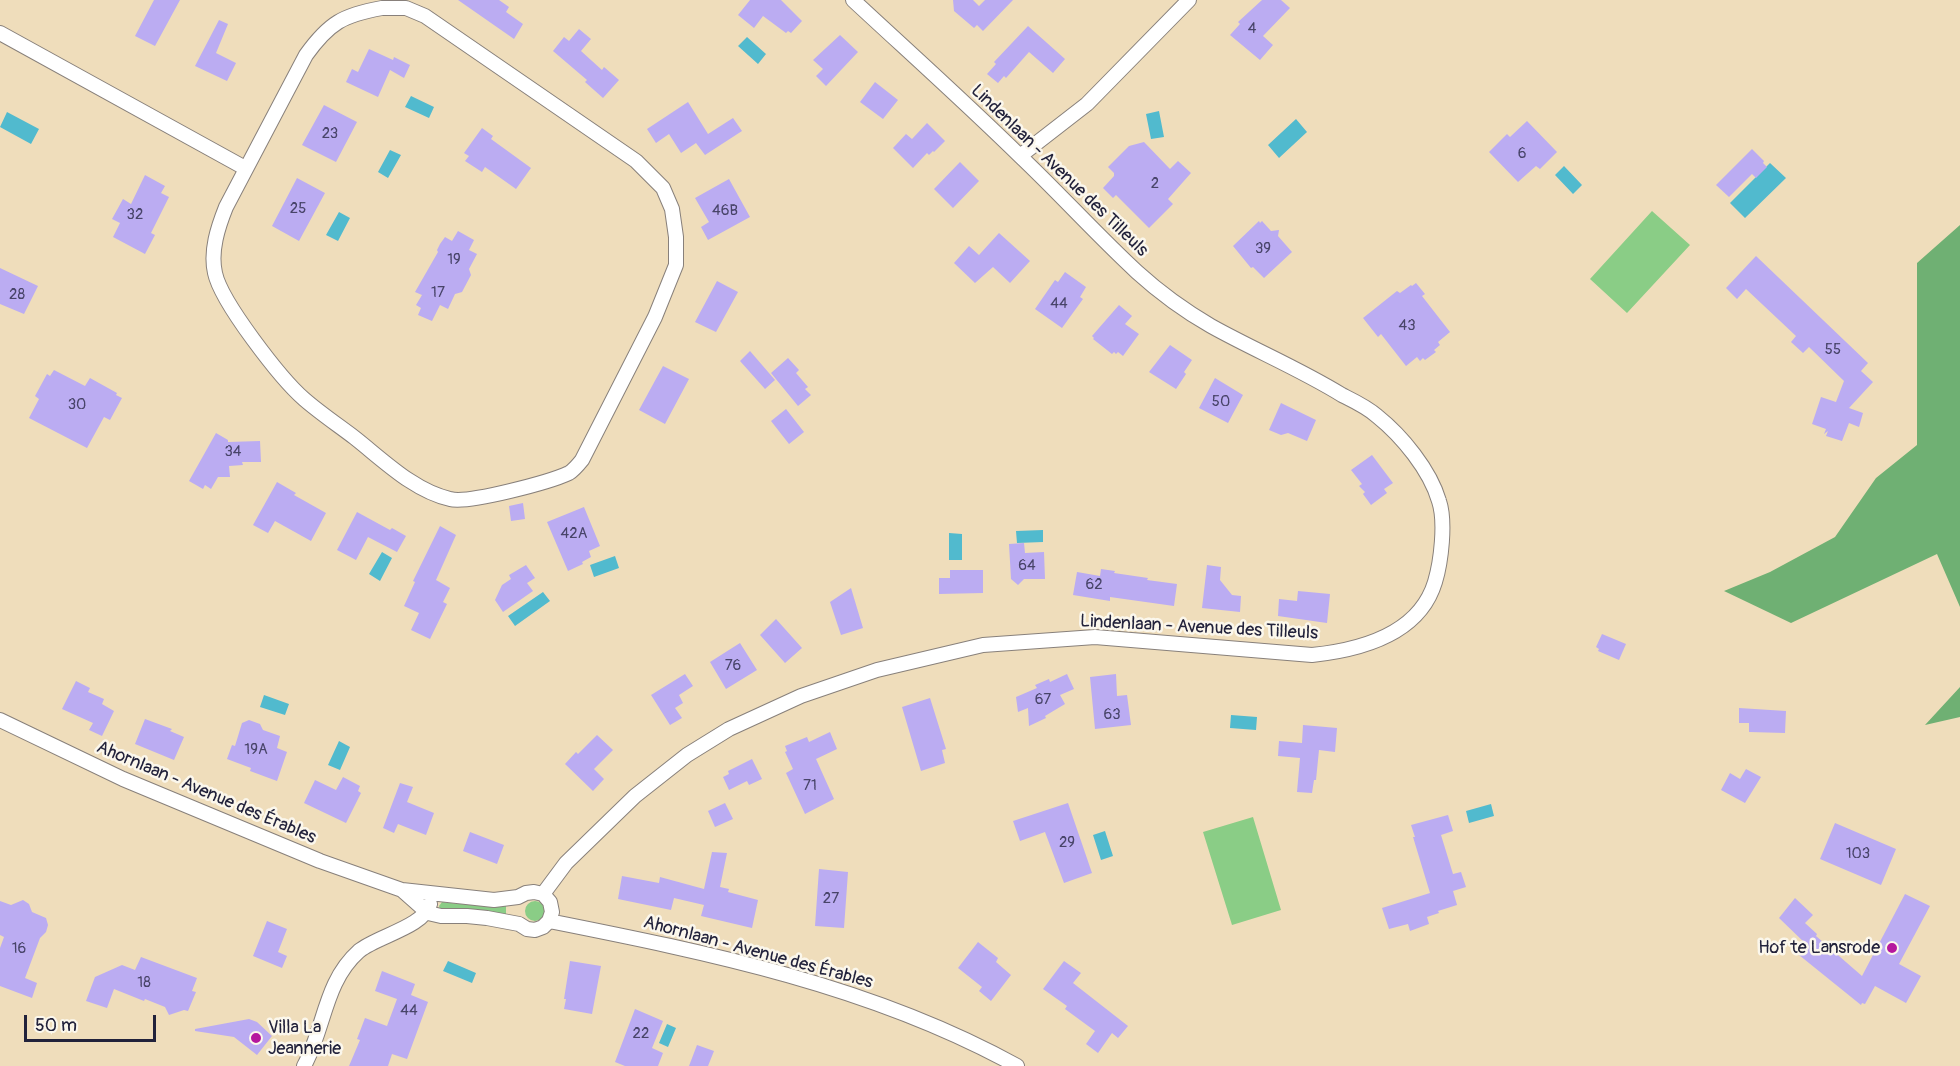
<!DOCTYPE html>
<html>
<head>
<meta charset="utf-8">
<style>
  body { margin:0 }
  #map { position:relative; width:1960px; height:1066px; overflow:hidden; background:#efddbb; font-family:Pangolin,sans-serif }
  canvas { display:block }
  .scale { position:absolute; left:24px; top:1015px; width:132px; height:27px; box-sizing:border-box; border:3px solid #22223b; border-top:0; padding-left:8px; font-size:18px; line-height:21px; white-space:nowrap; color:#22223b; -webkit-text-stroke:4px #fbf7ec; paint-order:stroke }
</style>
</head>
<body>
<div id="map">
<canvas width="1960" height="1066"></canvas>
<div class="scale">50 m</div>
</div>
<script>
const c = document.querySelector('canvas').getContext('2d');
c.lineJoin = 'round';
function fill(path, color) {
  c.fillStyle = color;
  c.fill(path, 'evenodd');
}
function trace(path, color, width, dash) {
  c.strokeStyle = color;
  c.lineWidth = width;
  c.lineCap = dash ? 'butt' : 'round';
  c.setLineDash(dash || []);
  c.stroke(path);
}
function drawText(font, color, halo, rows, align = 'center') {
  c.font = font + ' Pangolin,sans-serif';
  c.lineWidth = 5;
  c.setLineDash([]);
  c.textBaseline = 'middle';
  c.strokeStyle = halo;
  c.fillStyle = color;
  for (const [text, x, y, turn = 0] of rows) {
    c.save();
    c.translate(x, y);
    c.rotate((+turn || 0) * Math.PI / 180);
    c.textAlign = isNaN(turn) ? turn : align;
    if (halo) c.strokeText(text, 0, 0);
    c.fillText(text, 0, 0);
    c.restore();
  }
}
const green = new Path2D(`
  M1652,211L1690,245L1627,313L1590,279Z
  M1253,817L1281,910L1232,925L1203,832Z
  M525 911a10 10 0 1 1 20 0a10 10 0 1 1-20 0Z
  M442,902L459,904L506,905V915L440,909L439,906Z`);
const forest = new Path2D(`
  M1960,225V607L1937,554L1791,623L1724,591L1770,572L1835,537L1876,478L1917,445V263Z
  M1960,687V717L1925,725Z`);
const water = new Path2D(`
  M747,37L766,54L758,64L738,46Z
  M411,96L434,107L429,118L405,107Z
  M1159,111L1164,137L1151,139L1146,114Z
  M7,112L39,129L31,144L0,127Z
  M1296,119L1307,132L1279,158L1268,145Z
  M390,150L401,155L388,178L378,172Z
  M1770,163L1786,178L1745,218L1730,203Z
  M1564,166L1582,185L1573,194L1555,175Z
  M339,212L350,218L338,241L326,235Z
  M1043,530V542L1017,543L1016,531Z
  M949,533L962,534V560H949Z
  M382,552L392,558L380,581L369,574Z
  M615,556L619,568L594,577L590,565Z
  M543,592L550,601L515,626L508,616Z
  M264,695L289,704L285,715L260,707Z
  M1231,715L1257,717L1256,730L1230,728Z
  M339,741L350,747L340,770L328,765Z
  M1491,804L1494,816L1469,823L1466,811Z
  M1105,831L1113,856L1101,860L1093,835Z
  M448,961L476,973L472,983L443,971Z
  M667,1024L676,1028L668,1047L659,1043Z`);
const building = new Path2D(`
  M154,0H180L155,46L135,36Z
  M458,0H499L509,7L506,12L523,24L514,39Z
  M750,0H781L802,21L791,33L788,31L786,33L763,16L754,28L738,15Z
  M953,0H973L979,6L985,0H1013L983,31L977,25L974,28L954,11Z
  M1262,0H1281L1290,8L1263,36L1273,45L1260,60L1230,35L1240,24L1238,22Z
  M219,20L228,24L216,53L236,63L227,81L195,66Z
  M1028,26L1065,59L1053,73L1029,52L1006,78L1004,76L998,83L987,74L996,64L994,62Z
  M579,29L591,39L581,51L602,70L604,67L619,80L603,98L585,82L587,80L553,51L564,37L569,41Z
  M840,35L858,52L826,86L816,76L823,69L813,60Z
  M369,49L393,60L394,57L410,65L404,78L390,70L378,97L346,82L352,69L358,72Z
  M875,82L898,100L883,119L860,102Z
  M688,102L708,134L733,118L742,131L705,155L696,143L681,153L669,134L656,143L647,129Z
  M324,105L357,122L336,162L302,145Z
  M1527,121L1557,152L1540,169L1536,166L1518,182L1489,152L1507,134L1510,137Z
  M927,123L945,141L934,152L933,151L929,155L927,153L913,168L893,148L906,134L912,139Z
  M482,128L493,136L491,139L531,168L516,189L485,167L482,172L465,161L469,156L464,153Z
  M1144,142L1170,169L1178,161L1191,173L1168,199L1173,204L1149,228L1116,195L1113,198L1103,188L1114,176V173L1108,167L1129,146Z
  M1752,149L1764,161L1763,163L1767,167L1756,178L1752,174L1729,197L1716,185Z
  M960,162L979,181L953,208L934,189Z
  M145,175L165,186L161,193L169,197L151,233L155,235L145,254L113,237L120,223L112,219L123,199L131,204Z
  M297,178L325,193L299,241L272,226Z
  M729,179L750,217L708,240L701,227L709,222L695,198Z
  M1259,221L1260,223L1262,221L1271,231L1279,230L1278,236L1292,252L1264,278L1253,267L1251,268L1233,246Z
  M458,231L474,240L469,250L477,254L469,269L471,275L462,292L455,294L448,309L440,305L432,321L418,315L421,308L416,305L422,295L415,292L438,252L437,250L440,244L445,237L452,241Z
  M999,233L1030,261L1010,283L993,267L975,283L954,263L969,246L979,255Z
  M1756,256L1868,363L1861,371L1873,382L1849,408L1863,413L1859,427L1849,423L1842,441L1826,436L1828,431L1824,434L1826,429L1812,424L1821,397L1836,402L1844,381L1809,347L1803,353L1791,342L1796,336L1746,289L1737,299L1726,288Z
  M0,268L38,286L24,314L0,304Z
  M1065,272L1086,287L1080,297L1083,299L1062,328L1035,309L1055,280L1058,282Z
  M717,281L738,292L716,332L695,322Z
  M1416,283L1425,294L1422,296L1450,332L1438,342L1440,345L1434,350L1436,352L1425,360L1423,358L1420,361L1417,357L1406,366L1381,334L1378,337L1363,318L1397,291L1400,293L1411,285L1412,286Z
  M1119,305L1132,316L1125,324L1139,334L1123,356L1118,352L1116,354L1114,352L1112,354L1093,339L1094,338L1092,336Z
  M1170,345L1192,360L1184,372L1186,374L1176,389L1149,372Z
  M750,351L775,380L765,389L740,361Z
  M788,358L799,370L796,373L808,387L805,389L811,395L798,406L771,373Z
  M663,366L689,379L665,424L639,410Z
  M54,370L85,386L90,378L117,393L116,395L122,398L110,420L104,417L87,448L29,418L39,399L35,396L47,374L50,376Z
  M1215,378L1243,395L1228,423L1199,408Z
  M1281,403L1316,420L1307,441L1288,433L1281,435L1269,430Z
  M786,409L804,432L789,444L771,421Z
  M216,433L228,440V442L260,441L261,462H242L243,465L229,466L230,477H218L211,489L205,485L203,489L189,481Z
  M1372,455L1393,483L1384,489L1387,493L1371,505L1363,494L1365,492L1359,486L1362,484L1351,470Z
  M277,482L296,493L294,495L326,513L311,541L275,521L268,533L253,525Z
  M523,503L525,519L511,521L509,506Z
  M584,507L600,546L589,551L591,557L582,562L583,564L568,571L547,522Z
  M357,512L390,530L392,528L406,536L397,552L368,537L356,560L337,550Z
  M440,526L456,535L436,580L450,588L443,602L447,604L430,639L411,630L419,613L404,606L415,582L413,581Z
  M1024,543L1025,553L1044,552L1045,579H1024L1018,585L1011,579L1009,544Z
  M526,565L535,578L527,583L533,591L503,612L495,600L502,585L511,579L509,575Z
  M1207,565L1221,567L1220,580L1232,595L1241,596L1240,612L1202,608Z
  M1101,569L1115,571L1114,573L1148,578L1147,580L1177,584L1174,606L1110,597V601L1073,595L1077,572L1100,576Z
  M950,570H983V593L939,594V578H950Z
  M851,588L863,628L841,635L830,602Z
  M1298,591L1330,594L1327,623L1278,616L1279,599L1297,601Z
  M776,619L802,648L785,663L760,635Z
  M1602,634L1626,644L1619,660L1598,651L1599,649L1596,647Z
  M740,643L757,670L726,689L710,662Z
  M685,674L693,686L679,695L683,703L675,708L682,718L670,725L651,695Z
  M1067,674L1074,689L1060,695L1065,704L1045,716L1046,718L1029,726L1028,708L1018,712L1016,697L1037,688L1035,685L1049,679L1050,682Z
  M1116,674L1117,696L1127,695L1131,725L1095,729L1090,677Z
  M76,681L90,688L88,692L104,699L102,704L114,711L102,736L89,730L93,723L62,709Z
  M930,698L946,749L942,750L945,763L921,771L902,707Z
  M1739,708L1786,711L1785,733L1749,732V723H1739Z
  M145,719L172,729L170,731L184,737L174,760L135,744Z
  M249,720L260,724L263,730L280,736L277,748L287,752L277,781L250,771L251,768L227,759L232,745L235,746L242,723Z
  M1303,725L1337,728L1335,752L1319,750L1316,780H1314L1312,793L1297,792L1300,758L1278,756L1279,741L1302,743Z
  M830,732L837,749L816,759L834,799L805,814L786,773L793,769L785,752L787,751L785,746L807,737L809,742Z
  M597,735L613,750L594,769L604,779L593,791L565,764L576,752L578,754Z
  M752,759L762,779L749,785L747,781L729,790L723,777L729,774L728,771Z
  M1746,769L1761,777L1745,803L1721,790L1730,773L1740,779Z
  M343,777L360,786L358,791L361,793L346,823L304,803L315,780L336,790Z
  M400,783L413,787L407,802L434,813L426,835L398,824L394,833L383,828Z
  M725,803L733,819L715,827L708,811Z
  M1068,803L1092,873L1064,883L1045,832L1020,841L1013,821Z
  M1448,815L1453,831L1441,835L1453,874L1461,872L1466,887L1453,891L1457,905L1438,911L1439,913L1427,917L1429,924L1410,931L1408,924L1389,929L1382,908L1430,893L1413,837H1415L1411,825Z
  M1835,823L1896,849L1881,885L1820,859Z
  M470,832L504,845L497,864L463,851Z
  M712,852L727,853L720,887L729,889L728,892L758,900L752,928L701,916L704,905L674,898L671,910L618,899L622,876L659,883L660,877L704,889Z
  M819,869L848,872L844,928L815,926Z
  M1905,894L1930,906L1899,964L1921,976L1906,1003L1875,986L1865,1004L1862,1003L1861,1005L1799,955L1807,945L1779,918L1795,898L1813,915L1805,923L1817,934L1816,936L1862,976Z
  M23,900L29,904L32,912L46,918L48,925L46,932L40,938L25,978L37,983L32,998L0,986V948L4,937L0,935V901L11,905Z
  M267,921L287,929L278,952L287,956L282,968L253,956Z
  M978,942L998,958L996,962L1011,975L991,1001L979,991L982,987L958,968Z
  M141,957L197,978L192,991L196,992L188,1011L184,1010L169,1015L165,1007L145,999L144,1001L114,989L107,1008L86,1001L95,977L122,965L135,970Z
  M570,961L601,966L592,1014L564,1009L566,999H564Z
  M1064,961L1081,973L1073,983L1128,1026L1118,1038L1112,1033L1098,1053L1086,1044L1095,1031L1065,1009L1067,1006L1043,989Z
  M382,971L415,984L411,995L428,1002L407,1059L392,1054L388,1066H349L360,1040L357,1039L365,1018L387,1026L397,999L375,991Z
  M635,1009L663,1021L652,1048L663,1053L658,1066H625L615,1062Z
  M249,1019L257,1022L272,1036L257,1055L234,1037L195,1031V1029Z
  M697,1045L714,1051L708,1066H689Z`);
const street = new Path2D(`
  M382,8H406L425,16L636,161L663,188L672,209L676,237V265L655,317L582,460C578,465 574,470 569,473C550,482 468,504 450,499C414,491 383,460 355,438C338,425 320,413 304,399C281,379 221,302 215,273C210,251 218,227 226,207L306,55C329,23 343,15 382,8Z
  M0,33L245,168
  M1020,156L1087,104L1189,0
  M0,720L123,779L320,861L402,890L494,900L518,897L526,893L534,892L543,894L550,902L552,912L549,921L543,927L535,930L527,929L519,924L487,918L467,916H441L428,913L402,890
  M543,894L566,863L635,796L687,755L729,729L801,696L877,670L983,645L1095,637L1312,655C1360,650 1419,635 1435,582C1441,562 1446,522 1439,501C1430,470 1402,436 1377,416C1367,407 1354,401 1342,395C1300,369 1254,350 1211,326C1185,311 1159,292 1137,272C1097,235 1060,194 1021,157C966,103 909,52 853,0
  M549,921C710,953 872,986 1017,1066
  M304,1066C325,1028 324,982 359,951C377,936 424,927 430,904`);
const markers = [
  [1892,948,6,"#b5179e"],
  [256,1038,6,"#b5179e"]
];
const numberNames = [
  ["4",1252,29],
  ["23",330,134],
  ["6",1522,154],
  ["2",1155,184],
  ["25",298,209],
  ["46B",725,211],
  ["32",135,215],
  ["39",1263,249],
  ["19",454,260],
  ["17",438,293],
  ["28",17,295],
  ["44",1059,304],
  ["43",1407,326],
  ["55",1833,350],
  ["50",1221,402],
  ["30",77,405],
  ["34",233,452],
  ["42A",574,534],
  ["64",1027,566],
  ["62",1094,585],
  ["76",733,666],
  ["67",1043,700],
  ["63",1112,715],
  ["19A",256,750],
  ["71",810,786],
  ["29",1067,843],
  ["103",1858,854],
  ["27",831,899],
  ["16",19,949],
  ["18",144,983],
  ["44",409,1011],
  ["22",641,1034]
];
const streetNames = [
  ["Lindenlaan - Avenue des Tilleuls",1059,171,44],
  ["Lindenlaan - Avenue des Tilleuls",1199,628,3],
  ["Ahornlaan - Avenue des Érables",206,793,23],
  ["Ahornlaan - Avenue des Érables",758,953,15]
];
const poiNames = [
  ["Hof te Lansrode",1880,948],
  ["Villa La",268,1028,"left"],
  ["Jeannerie",268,1049,"left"]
];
fill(green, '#8acd86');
fill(forest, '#6fb073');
fill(water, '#51bace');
fill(building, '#bbacf2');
trace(street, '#88807b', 16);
trace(street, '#fff', 14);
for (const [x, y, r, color] of markers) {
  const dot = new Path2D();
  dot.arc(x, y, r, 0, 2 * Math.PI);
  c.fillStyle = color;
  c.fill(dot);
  trace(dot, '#fbf7ec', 2);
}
drawText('15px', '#484469', null, numberNames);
drawText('18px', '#22223b', '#fbf7ec', streetNames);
drawText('18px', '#22223b', '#fbf7ec', poiNames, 'right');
</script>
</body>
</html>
